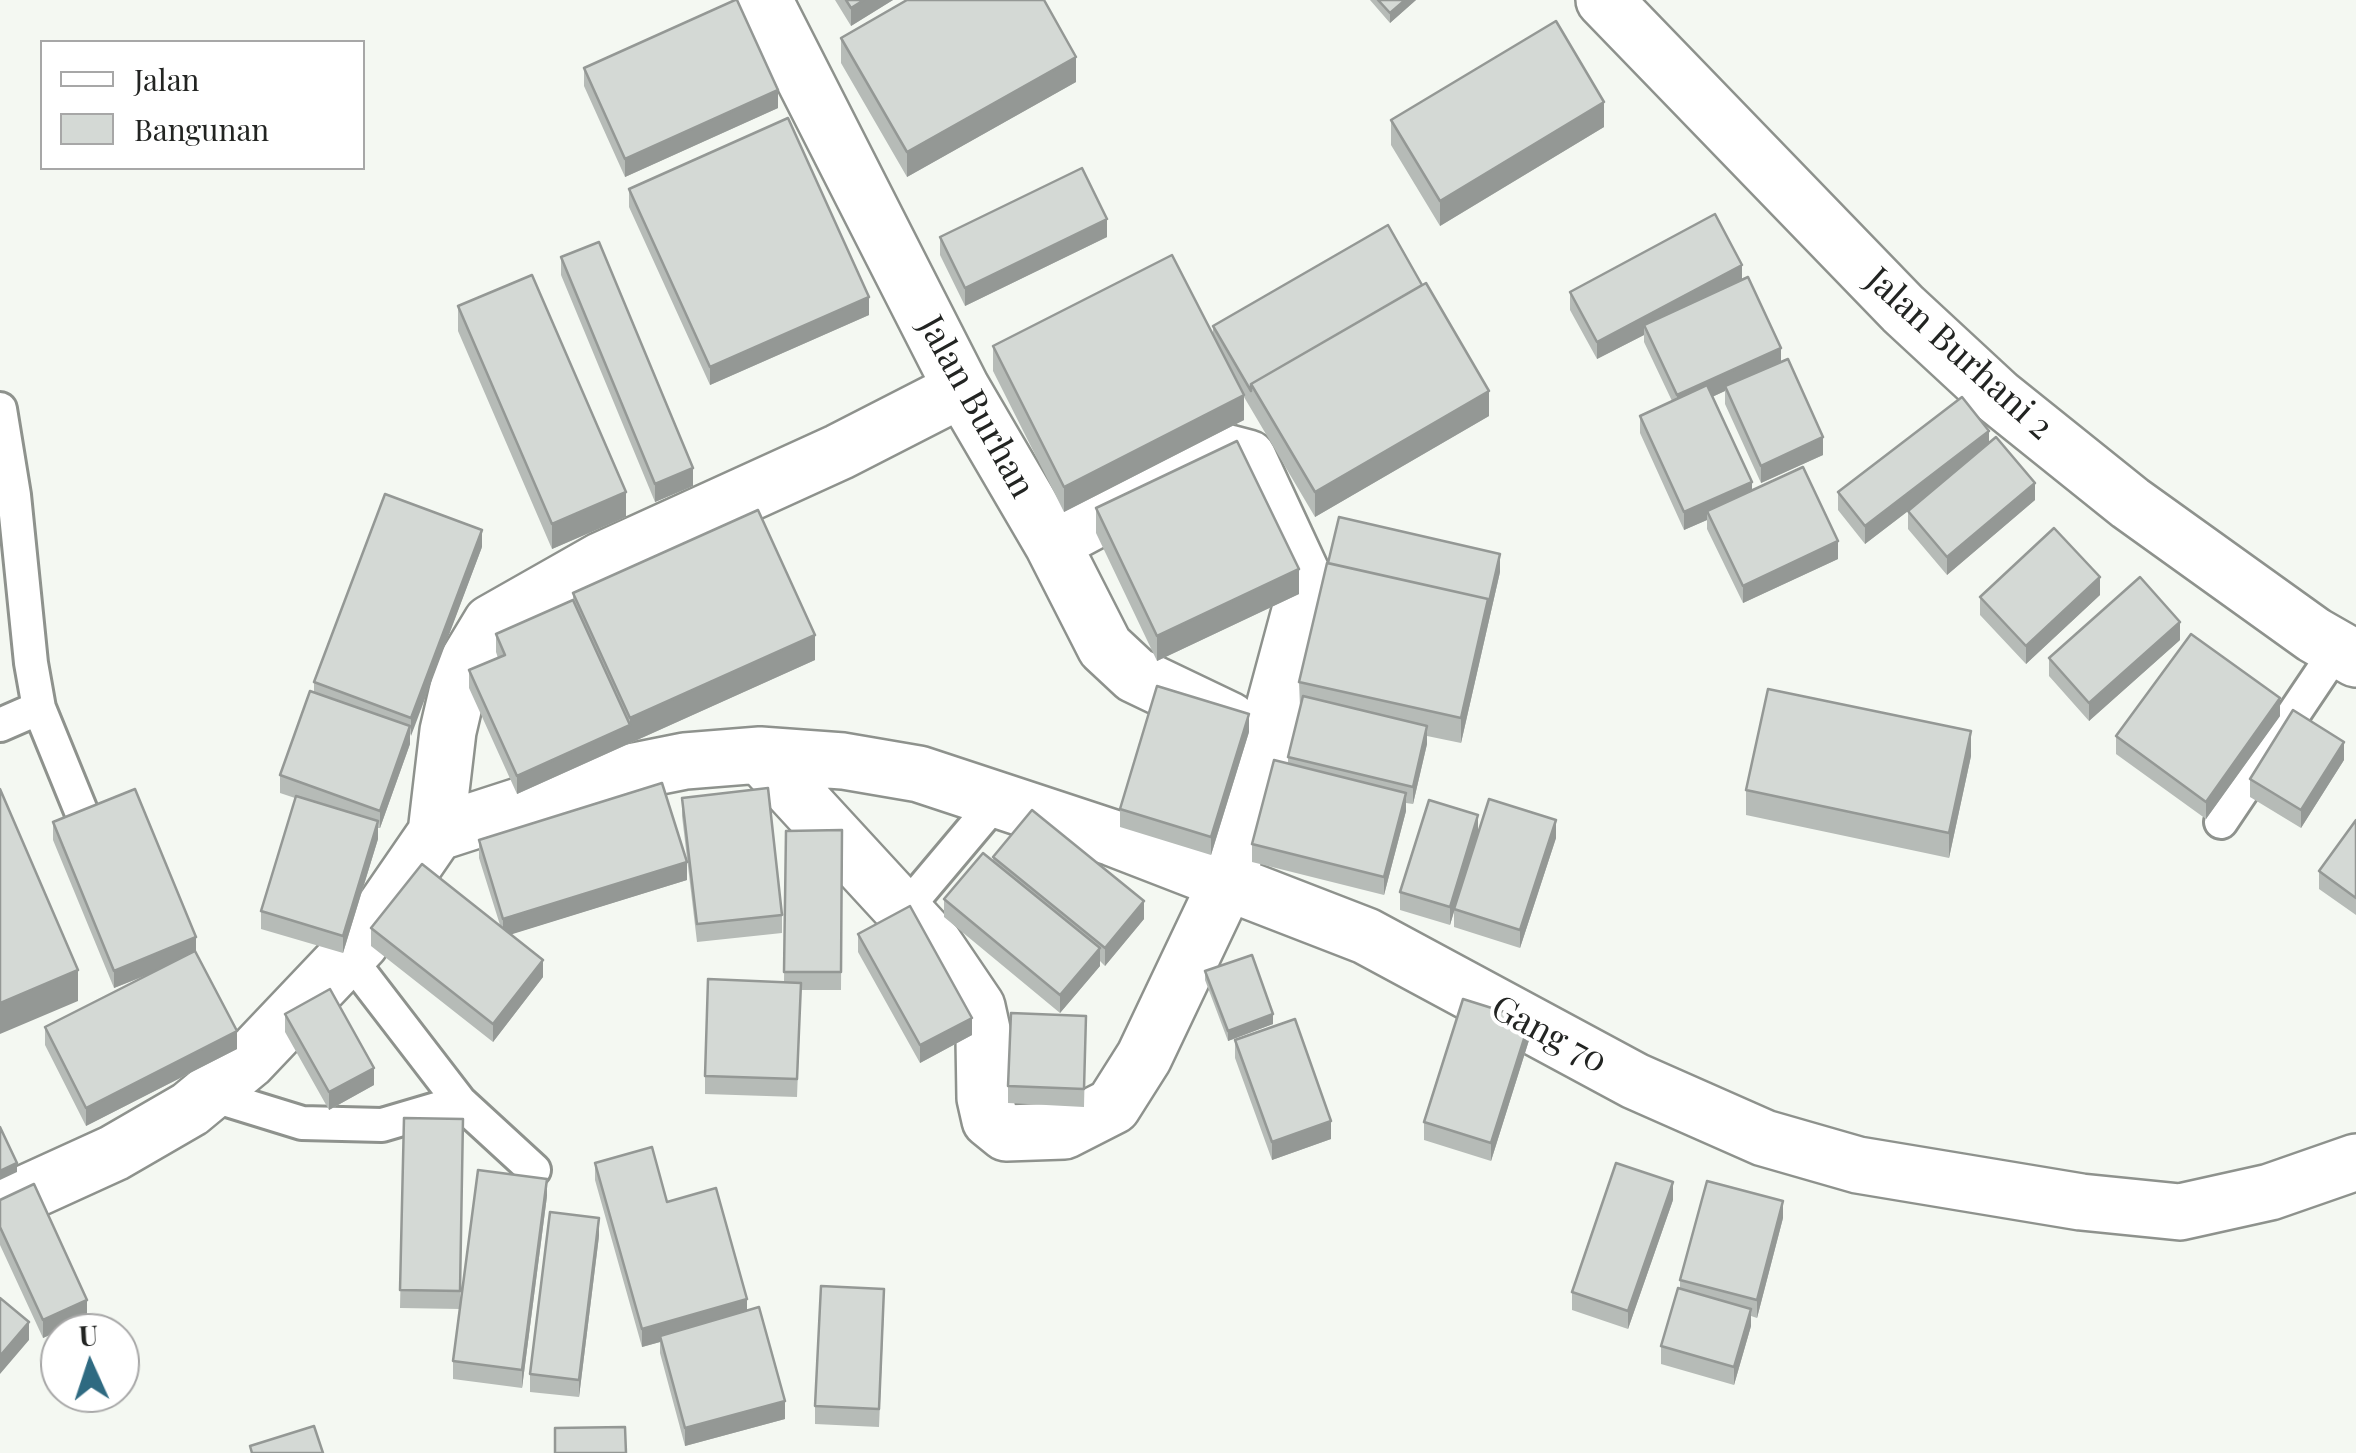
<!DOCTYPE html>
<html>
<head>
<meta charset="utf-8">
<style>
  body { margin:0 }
  #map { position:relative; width:2356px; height:1453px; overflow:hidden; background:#f4f8f2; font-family:"Playfair Display",serif }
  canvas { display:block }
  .legend { position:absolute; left:40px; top:40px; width:325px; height:130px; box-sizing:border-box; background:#fff; border:2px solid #a7a7a7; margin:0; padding:12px 18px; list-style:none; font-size:30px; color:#222422 }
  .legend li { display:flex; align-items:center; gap:20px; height:50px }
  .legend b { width:50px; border:2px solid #a7a7a7 }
  .north { position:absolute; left:40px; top:1313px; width:100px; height:100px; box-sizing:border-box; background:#fff; border:2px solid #a7a7a7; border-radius:50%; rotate:357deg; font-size:28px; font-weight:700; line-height:40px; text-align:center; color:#222422 }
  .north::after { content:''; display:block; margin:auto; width:35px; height:45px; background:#2e6a81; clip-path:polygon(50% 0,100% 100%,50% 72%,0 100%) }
</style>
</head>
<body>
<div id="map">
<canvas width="2356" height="1453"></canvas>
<ul class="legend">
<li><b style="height:12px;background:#fff"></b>Jalan</li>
<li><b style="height:28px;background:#d4d9d5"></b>Bangunan</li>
</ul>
<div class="north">U</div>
</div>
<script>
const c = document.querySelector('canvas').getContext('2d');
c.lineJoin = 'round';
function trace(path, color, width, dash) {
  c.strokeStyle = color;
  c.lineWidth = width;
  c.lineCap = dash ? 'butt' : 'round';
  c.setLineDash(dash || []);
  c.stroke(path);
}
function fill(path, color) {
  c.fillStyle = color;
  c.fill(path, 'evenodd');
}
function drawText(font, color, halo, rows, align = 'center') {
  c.font = font + ' "Playfair Display",serif';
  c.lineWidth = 8;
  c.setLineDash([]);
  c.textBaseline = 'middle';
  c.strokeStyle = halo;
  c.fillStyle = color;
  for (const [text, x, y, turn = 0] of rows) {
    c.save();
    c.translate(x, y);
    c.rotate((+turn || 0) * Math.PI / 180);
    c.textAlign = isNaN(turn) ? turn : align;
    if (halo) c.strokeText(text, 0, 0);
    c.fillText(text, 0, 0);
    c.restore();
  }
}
const service = new Path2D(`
  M0,409L14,495L31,663L39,708L83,816
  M0,725L39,708
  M2221,822L2338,648
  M903,912L999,798
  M347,955L460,1102L534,1170
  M208,1094L302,1123L382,1125L460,1102`);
const minor = new Path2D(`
  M764,0L962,389L1052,543L1105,647L1135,675L1229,720
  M1604,0L1903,309L1998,397L2130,503L2314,635L2356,659
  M962,389L839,452L602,560L491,623L462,671L448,731L436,833L615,775L685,761L760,755L935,945L977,1007L984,1039L985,1098L990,1120L1006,1133L1064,1131L1113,1106L1144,1057L1227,882L1307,585L1248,458L1229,453L1211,458L1052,543
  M760,755L843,761L919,774L1113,838L1366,936L1635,1081L1764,1138L1858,1165L2081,1202L2180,1212L2270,1192L2356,1162
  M0,1205L114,1153L190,1109L248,1061L361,942L436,833`);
const wall = new Path2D(`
  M835,0H893L851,26Z
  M1370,0H1416L1390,23Z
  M841,38L1076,82L907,177L841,63Z
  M584,68L778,108L625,177L584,86Z
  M1391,120L1604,127L1440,226L1391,145Z
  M629,189L869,315L710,385L629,207Z
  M940,237H1107L965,306L940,255Z
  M561,257L693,486L655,502L561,275Z
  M1742,280L1823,455L1761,483L1725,404V391L1712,397L1752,490L1838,559L1743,603L1707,529V520L1684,530L1640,433V416L1672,401L1644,342V335L1597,359L1570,310V292Z
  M458,306L626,517L552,549L458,331Z
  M1213,326L1489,416L1315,517L1244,397V420L1064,512L993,371V346L1213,335Z
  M1989,442L2035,500L1947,575L1908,529V511L1916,505L1865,544L1838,510V492Z
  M1096,508L1299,594L1157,661L1096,533Z
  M482,547L410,736V744L380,828H378V839L343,953L261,929V911L295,798L280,793V775L314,692V682Z
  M1500,572L1461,743L1427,736V744L1413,804L1406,803V811L1384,895L1252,862V844L1288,763V757L1300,707L1299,682Z
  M573,593L815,660L517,794L469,688V670L498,658L496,652V634L573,600Z
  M2100,595L2026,664L1980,615V597Z
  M2180,640L2089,721L2049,676V658Z
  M2280,716L2206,819L2116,754V736Z
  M1249,732L1211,855L1120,827V809Z
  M1971,756L1949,858L1746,815V790Z
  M2344,760L2301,828L2250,797V779Z
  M682,798L782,915V933L697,942L682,816Z
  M2356,820V915L2319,889V871Z
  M53,822L196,953L237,1049L86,1126L45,1045V1027L150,974L114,988L53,840Z
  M842,830L841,990H801L797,1097L705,1094V1076L784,982L786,831Z
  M1478,832L1556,838L1520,948L1454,927V911L1450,925L1400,910V892Z
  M479,840L687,880L511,934L543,977L493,1042L371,946V928L500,925L479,858Z
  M993,857L1144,919L1105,966L1100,961V966L1060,1013L944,917V899L993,861Z
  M858,934L972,1035L920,1063L858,952Z
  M1205,971L1273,1024L1228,1041L1205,980Z
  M285,1014L374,1085L329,1110L285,1032Z
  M1086,1016L1084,1107L1008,1103V1086Z
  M1530,1037L1491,1161L1424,1140V1122Z
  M1235,1040L1331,1139L1272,1160L1235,1058Z
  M404,1118L463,1119L460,1309L400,1308Z
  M595,1163L667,1202L747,1311L785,1419L685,1446L660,1353V1342L642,1347L595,1180Z
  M547,1196L522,1388L453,1379V1361Z
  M0,1200L87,1318L43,1338L0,1245Z
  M1673,1200L1628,1329L1572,1310V1292Z
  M1783,1218L1757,1318L1751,1316V1326L1734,1385L1661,1364V1346L1680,1288V1280Z
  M599,1236L579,1397L530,1392V1374Z
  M884,1307L879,1427L815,1424V1406Z`);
const shadedWall = new Path2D(`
  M864,0H893L851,26V8Z
  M1405,0H1416L1390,23V13Z
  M1076,57V82L907,177V152Z
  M778,90V108L625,177V159Z
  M1604,102V127L1440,226V201Z
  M1107,219V237L965,306V288Z
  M1742,265V283L1644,325V335L1597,359V342Z
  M869,297V315L710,385V367Z
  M1781,348V366L1725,386V391L1677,413V395Z
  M1489,391V416L1315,517V492Z
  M1244,395V420L1064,512V487Z
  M1989,431V449L1865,544V526Z
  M1823,437V455L1761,483V466Z
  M693,468V486L655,502V484Z
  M1752,482V500L1707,511V520L1684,530V512Z
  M2035,483V500L1947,575V557Z
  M626,492V517L552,549V524Z
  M482,530V547L411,736V718Z
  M1838,541V559L1743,603V586Z
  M1500,554V572L1461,743V718L1488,599Z
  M1299,569V594L1157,661V636Z
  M2100,577V595L2026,664V646Z
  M2180,622V640L2089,721V703Z
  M815,635V660L517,794V776L630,725V718Z
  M2280,698V716L2206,819V802Z
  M1249,714V732L1211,855V837Z
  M410,726V744L380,828V811Z
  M1427,726V744L1413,804V787Z
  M1971,731V756L1949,858V833Z
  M2344,742V760L2301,828V810Z
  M1406,793V811L1384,895V877Z
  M1478,815V832L1450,925V907Z
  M1556,820V838L1520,948V930Z
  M378,821V839L343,953V936Z
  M687,862V880L503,937V919Z
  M1144,901V919L1105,966V948Z
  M196,937V955L114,988V971Z
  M1100,948V966L1060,1013V995Z
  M543,960V977L493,1042V1024Z
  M78,970V1001L0,1034V1003Z
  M1273,1014V1024L1228,1041V1031Z
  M972,1018V1035L920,1063V1045Z
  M1530,1020V1037L1491,1161V1143Z
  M237,1031V1049L86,1126V1108Z
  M374,1068V1085L329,1110V1092Z
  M1331,1121V1139L1272,1160V1142Z
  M17,1163V1172L0,1180V1171Z
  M547,1179V1196L522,1388V1370Z
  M1673,1182V1200L1628,1329V1311Z
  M1783,1201V1218L1757,1318V1300Z
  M599,1218V1236L579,1397V1380Z
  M747,1299V1316L660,1336V1342L642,1347V1329Z
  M87,1300V1318L43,1338V1320Z
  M1751,1309V1326L1734,1385V1367Z
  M29,1322V1340L0,1374V1356Z
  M785,1401V1419L685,1446V1428Z`);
const building = new Path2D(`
  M735,0H737L778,90L625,159L584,68Z
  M846,0H864L851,8Z
  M907,0H1044L1076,57L907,152L841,38Z
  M1378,0H1405L1390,13Z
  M1556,21L1604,102L1440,201L1391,120Z
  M788,118L869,297L710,367L629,189Z
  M1082,168L1107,219L965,288L940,237Z
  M1715,214L1742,265L1597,342L1570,292Z
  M1388,225L1422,285L1251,384V391L1213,326Z
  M599,242L693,468L655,484L561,257Z
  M1172,255L1244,395L1064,487L993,346Z
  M532,275L626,492L552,524L458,306Z
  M1748,277L1781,348L1677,395L1644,325Z
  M1426,283L1489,391L1315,492L1251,384Z
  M1788,359L1823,437L1761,466L1725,386Z
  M1707,385L1752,482L1684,512L1640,416Z
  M1962,397L1989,431L1865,526L1838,492Z
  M1996,437L2035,483L1947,557L1908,511Z
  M1237,441L1299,569L1157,636L1096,508Z
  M1803,467L1838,541L1743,586L1707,511Z
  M385,494L482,530L411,718L314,682Z
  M758,510L815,635L630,718L573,593Z
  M1339,517L1500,554L1488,606V599L1328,563Z
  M2054,528L2100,577L2026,646L1980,597Z
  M1327,563L1488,599L1461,718L1299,682Z
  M2140,577L2180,622L2089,703L2049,658Z
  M573,600L630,725L517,776L469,670L505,655L496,634Z
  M2191,634L2280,698L2206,802L2116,736Z
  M1157,686L1249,714L1211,837L1120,809Z
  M1768,689L1971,731L1949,833L1746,790Z
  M310,691L410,726L380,811L280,775Z
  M1303,696L1427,726L1413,787L1288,757Z
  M2293,710L2344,742L2301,810L2250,779Z
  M1274,760L1406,793L1384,877L1252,844Z
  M662,783L687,862L503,919L479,840Z
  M768,788L782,915L697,924L682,798Z
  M0,789L78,970L0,1003Z
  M135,789L196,937L114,971L53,822Z
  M296,796L378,821L343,936L261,911Z
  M1489,799L1556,820L1520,930L1454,909Z
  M1429,800L1478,815L1450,907L1400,892Z
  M1032,810L1144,901L1105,948L993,857Z
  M2356,820V898L2319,871Z
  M842,830L841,972H784L786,831Z
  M983,853L1100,948L1060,995L944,899Z
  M422,864L543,960L493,1024L371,928Z
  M910,906L972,1018L920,1045L858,934Z
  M195,951L237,1031L86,1108L45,1027Z
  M1252,955L1273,1014L1228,1031L1205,971Z
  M708,979L801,983L797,1079L705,1076Z
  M330,989L374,1068L329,1092L285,1014Z
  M1463,999L1530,1020L1491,1143L1424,1122Z
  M1011,1013L1086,1016L1084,1089L1008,1086Z
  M1295,1019L1331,1121L1272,1142L1235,1040Z
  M404,1118L463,1119L460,1291L400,1290Z
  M0,1127L17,1163L0,1171Z
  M652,1147L667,1202L716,1188L747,1299L642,1329L595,1163Z
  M1616,1163L1673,1182L1628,1311L1572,1292Z
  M478,1170L547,1179L522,1370L453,1361Z
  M1707,1181L1783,1201L1757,1300L1680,1280Z
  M34,1184L87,1300L43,1320L0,1227V1200Z
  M550,1212L599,1218L579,1380L530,1374Z
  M821,1286L884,1289L879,1409L815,1406Z
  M1678,1288L1751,1309L1734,1367L1661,1346Z
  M0,1298L29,1322L0,1356Z
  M759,1307L785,1401L685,1428L660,1336Z
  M314,1426L323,1453H252L250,1446Z
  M625,1427L626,1453H555V1428Z`);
const streetNames = [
  ["Jalan Burhani 2",1959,354,42],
  ["Jalan Burhan",976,407,61],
  ["Gang 70",1549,1035,28]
];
trace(service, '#8e928d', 38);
trace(minor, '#8e928d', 60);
trace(service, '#fff', 32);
trace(minor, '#fff', 55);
fill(wall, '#b6bbb7');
fill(shadedWall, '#949895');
fill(building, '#d4d9d5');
trace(building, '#949895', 2.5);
drawText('35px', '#222422', '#fff', streetNames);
</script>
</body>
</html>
